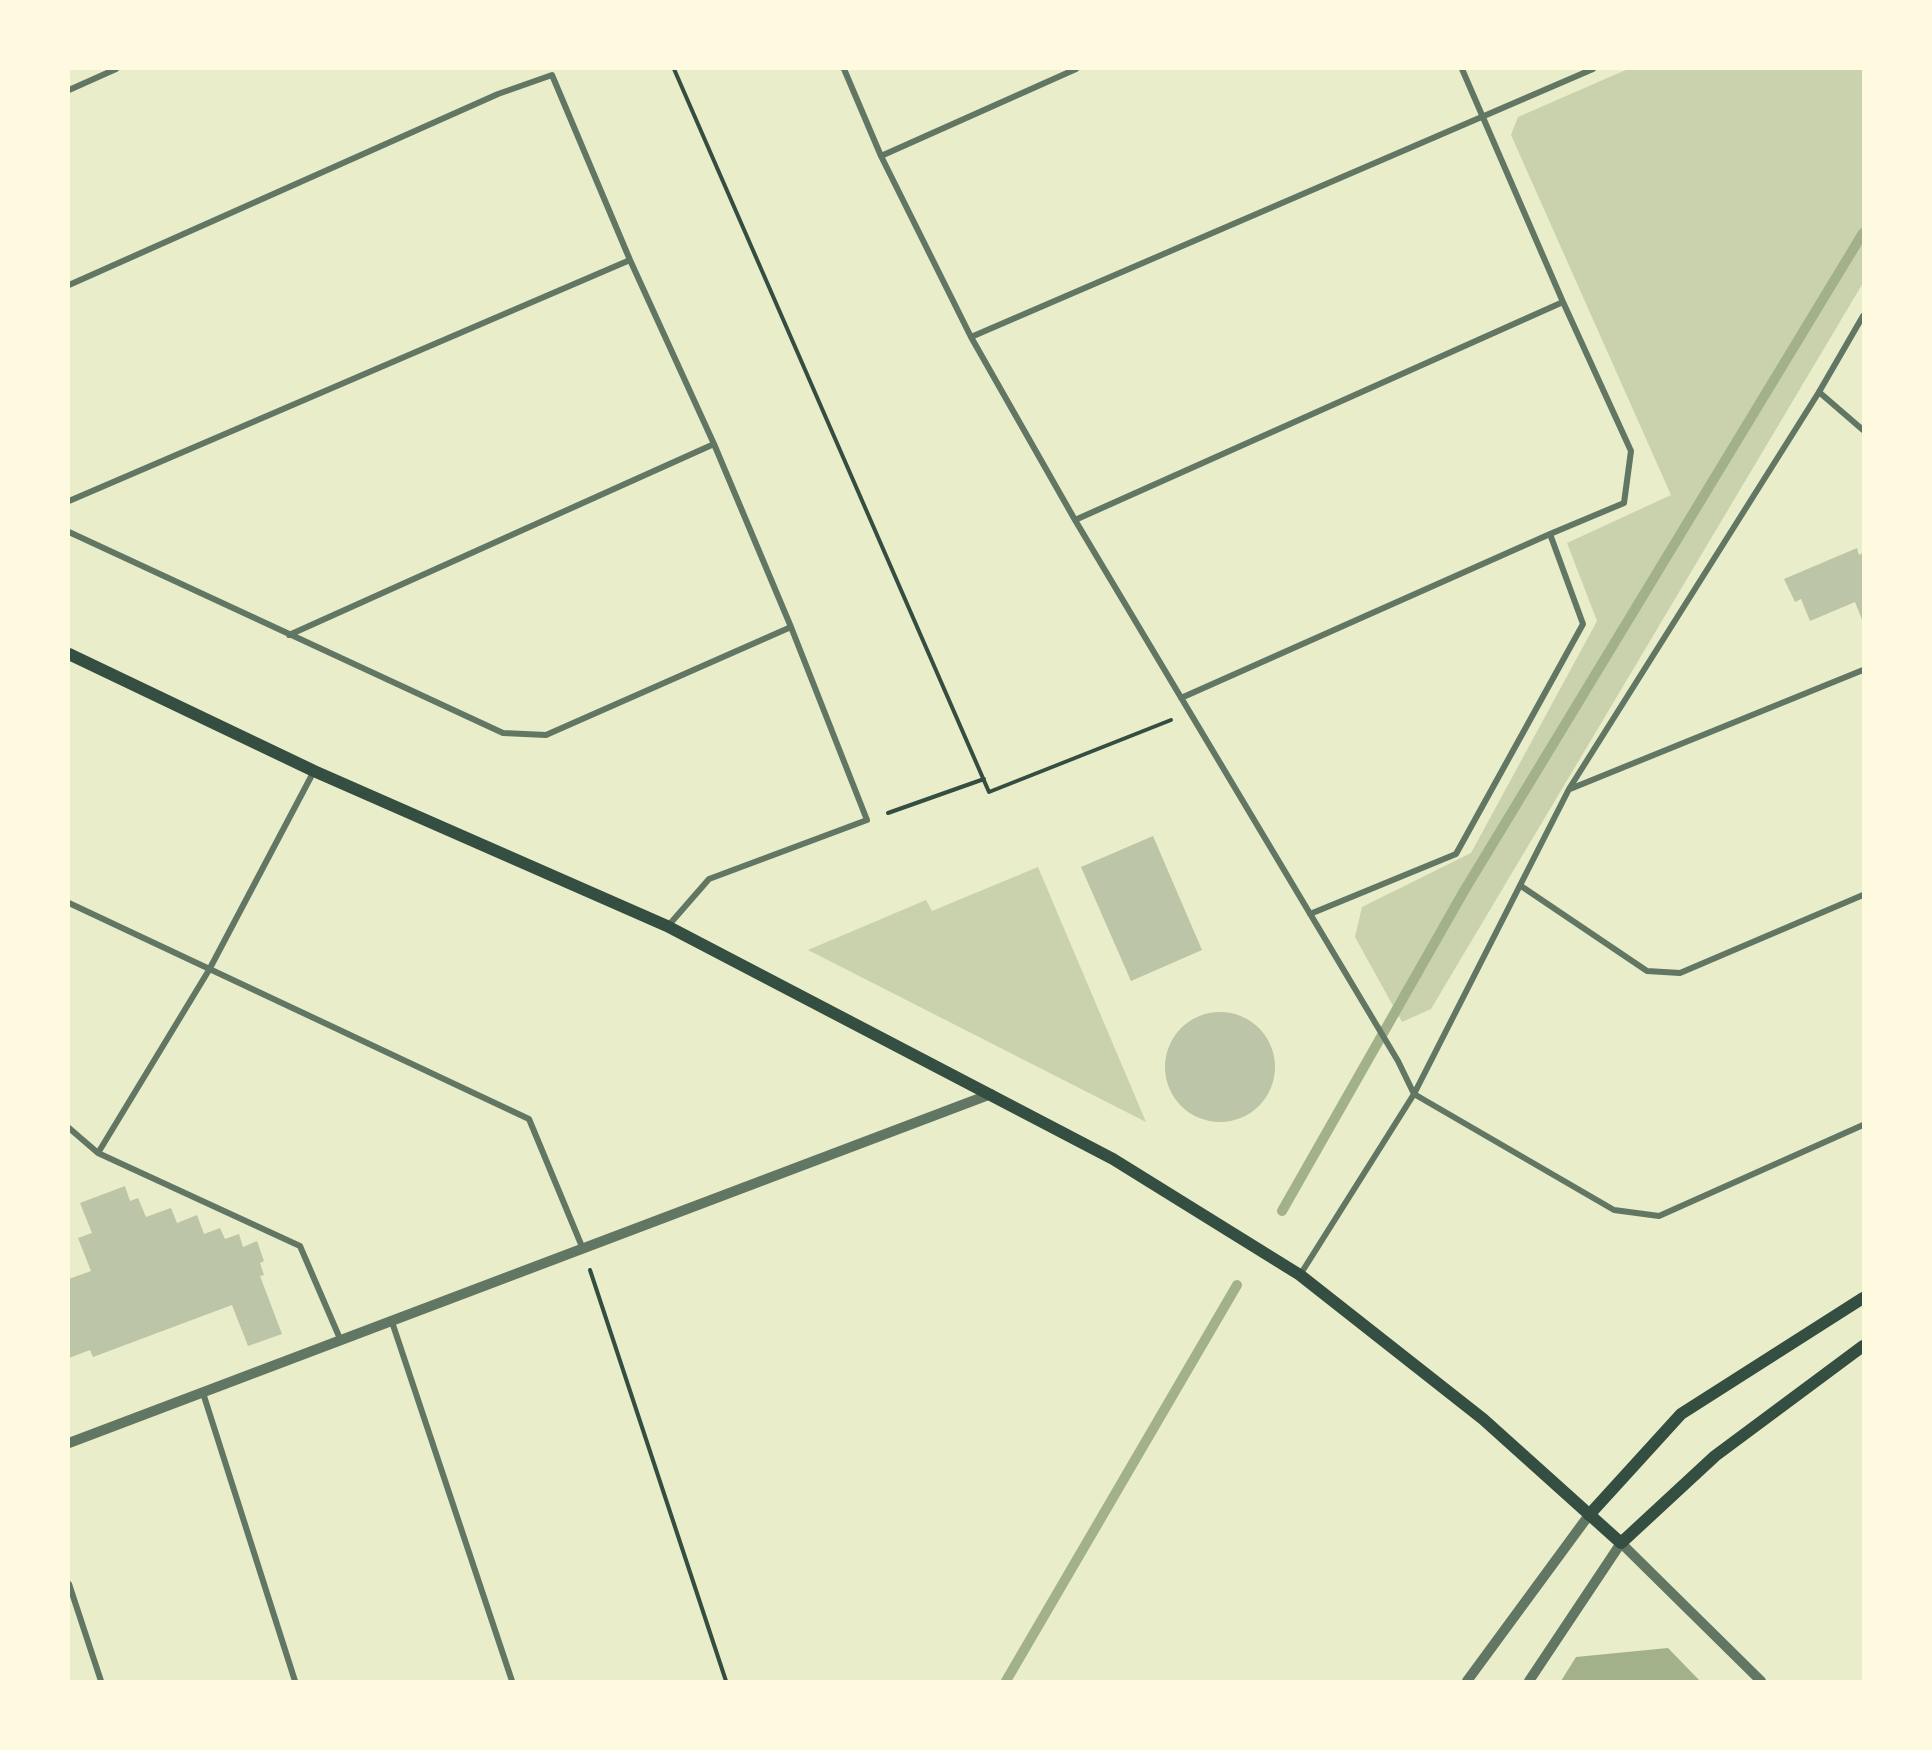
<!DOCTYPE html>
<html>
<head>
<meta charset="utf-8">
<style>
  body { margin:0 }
  #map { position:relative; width:1932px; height:1750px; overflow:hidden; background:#e9edc9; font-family:Rubik,sans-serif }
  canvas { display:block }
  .frame { position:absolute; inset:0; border:70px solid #fefae0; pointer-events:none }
</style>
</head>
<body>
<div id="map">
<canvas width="1932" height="1750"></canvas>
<div class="frame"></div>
</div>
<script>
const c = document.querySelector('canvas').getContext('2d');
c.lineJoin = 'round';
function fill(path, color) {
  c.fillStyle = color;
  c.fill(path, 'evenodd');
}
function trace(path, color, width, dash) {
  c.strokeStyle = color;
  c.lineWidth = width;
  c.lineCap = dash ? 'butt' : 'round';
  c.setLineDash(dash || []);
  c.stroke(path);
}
const green = new Path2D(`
  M1628,69H1863V283L1431,1009L1402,1022L1355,937L1362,907L1471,853L1597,621L1567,543L1671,495L1511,135L1518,117Z
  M1038,867L1146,1122L808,950L926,900L932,911Z`);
const water = new Path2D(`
  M1668,1648L1700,1681H1561L1576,1657Z`);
const stream = new Path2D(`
  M1282,1211L1464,891L1863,233
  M1006,1681L1237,1285`);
const building = new Path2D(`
  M1857,548L1859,555L1863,553V622L1855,602L1810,621L1801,599L1795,602L1784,579Z
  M1153,836L1202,950L1131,981L1081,867Z
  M1165 1067a55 55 0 1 1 110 0a55 55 0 1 1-110 0Z
  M125,1186L130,1201L138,1198L146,1217L171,1208L177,1223L197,1215L204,1234L220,1228L225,1239L239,1234L243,1247L257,1241L264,1261L260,1263L264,1275L260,1276L282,1334L248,1346L232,1305L93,1357L90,1350L69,1358V1279L91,1271L78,1238L92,1233L80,1203Z`);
const path = new Path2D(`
  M674,69L989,792L1171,720
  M888,813L984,779
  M590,1270L726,1681`);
const minor = new Path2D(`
  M844,69L881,156L971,337L1075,520L1398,1061L1414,1094L1614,1210L1659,1216L1863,1125
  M69,90L116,69
  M881,156L1076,69
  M69,285L498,94L552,75L630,260L714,444L791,627L867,820L709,879L668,926
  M971,337L1593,69
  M1819,392L1863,430
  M69,501L630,260
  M1075,520L1563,302
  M69,532L503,733L546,735L791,627
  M289,635L714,444
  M1181,698L1550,534L1624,503L1631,451L1563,302L1462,69
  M1570,789L1863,670
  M1521,886L1647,971L1680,973L1863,895
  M69,903L529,1119L583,1249
  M1310,914L1456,854L1583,624L1550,534
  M69,1128L98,1153L300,1246L341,1341
  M98,1153L209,970L314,771
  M1300,1275L1414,1094L1569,789L1819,392L1863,316
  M392,1322L512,1681
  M203,1393L295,1681
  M69,1584L101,1681`);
const tertiary = new Path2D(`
  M69,1443L991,1094
  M1467,1681L1589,1515
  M1529,1681L1621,1543L1761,1681`);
const secondary = new Path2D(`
  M69,654L314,771L667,926L1113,1159L1300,1275L1483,1419L1621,1543L1715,1456L1863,1346
  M1589,1515L1681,1414L1863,1298`);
fill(green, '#cad2ad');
fill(water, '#a3b18a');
trace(stream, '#a3b18a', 10);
fill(building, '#bcc5a7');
trace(path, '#344e41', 4);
trace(minor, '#617663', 6);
trace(tertiary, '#617663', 10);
trace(secondary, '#344e41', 12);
</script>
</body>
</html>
